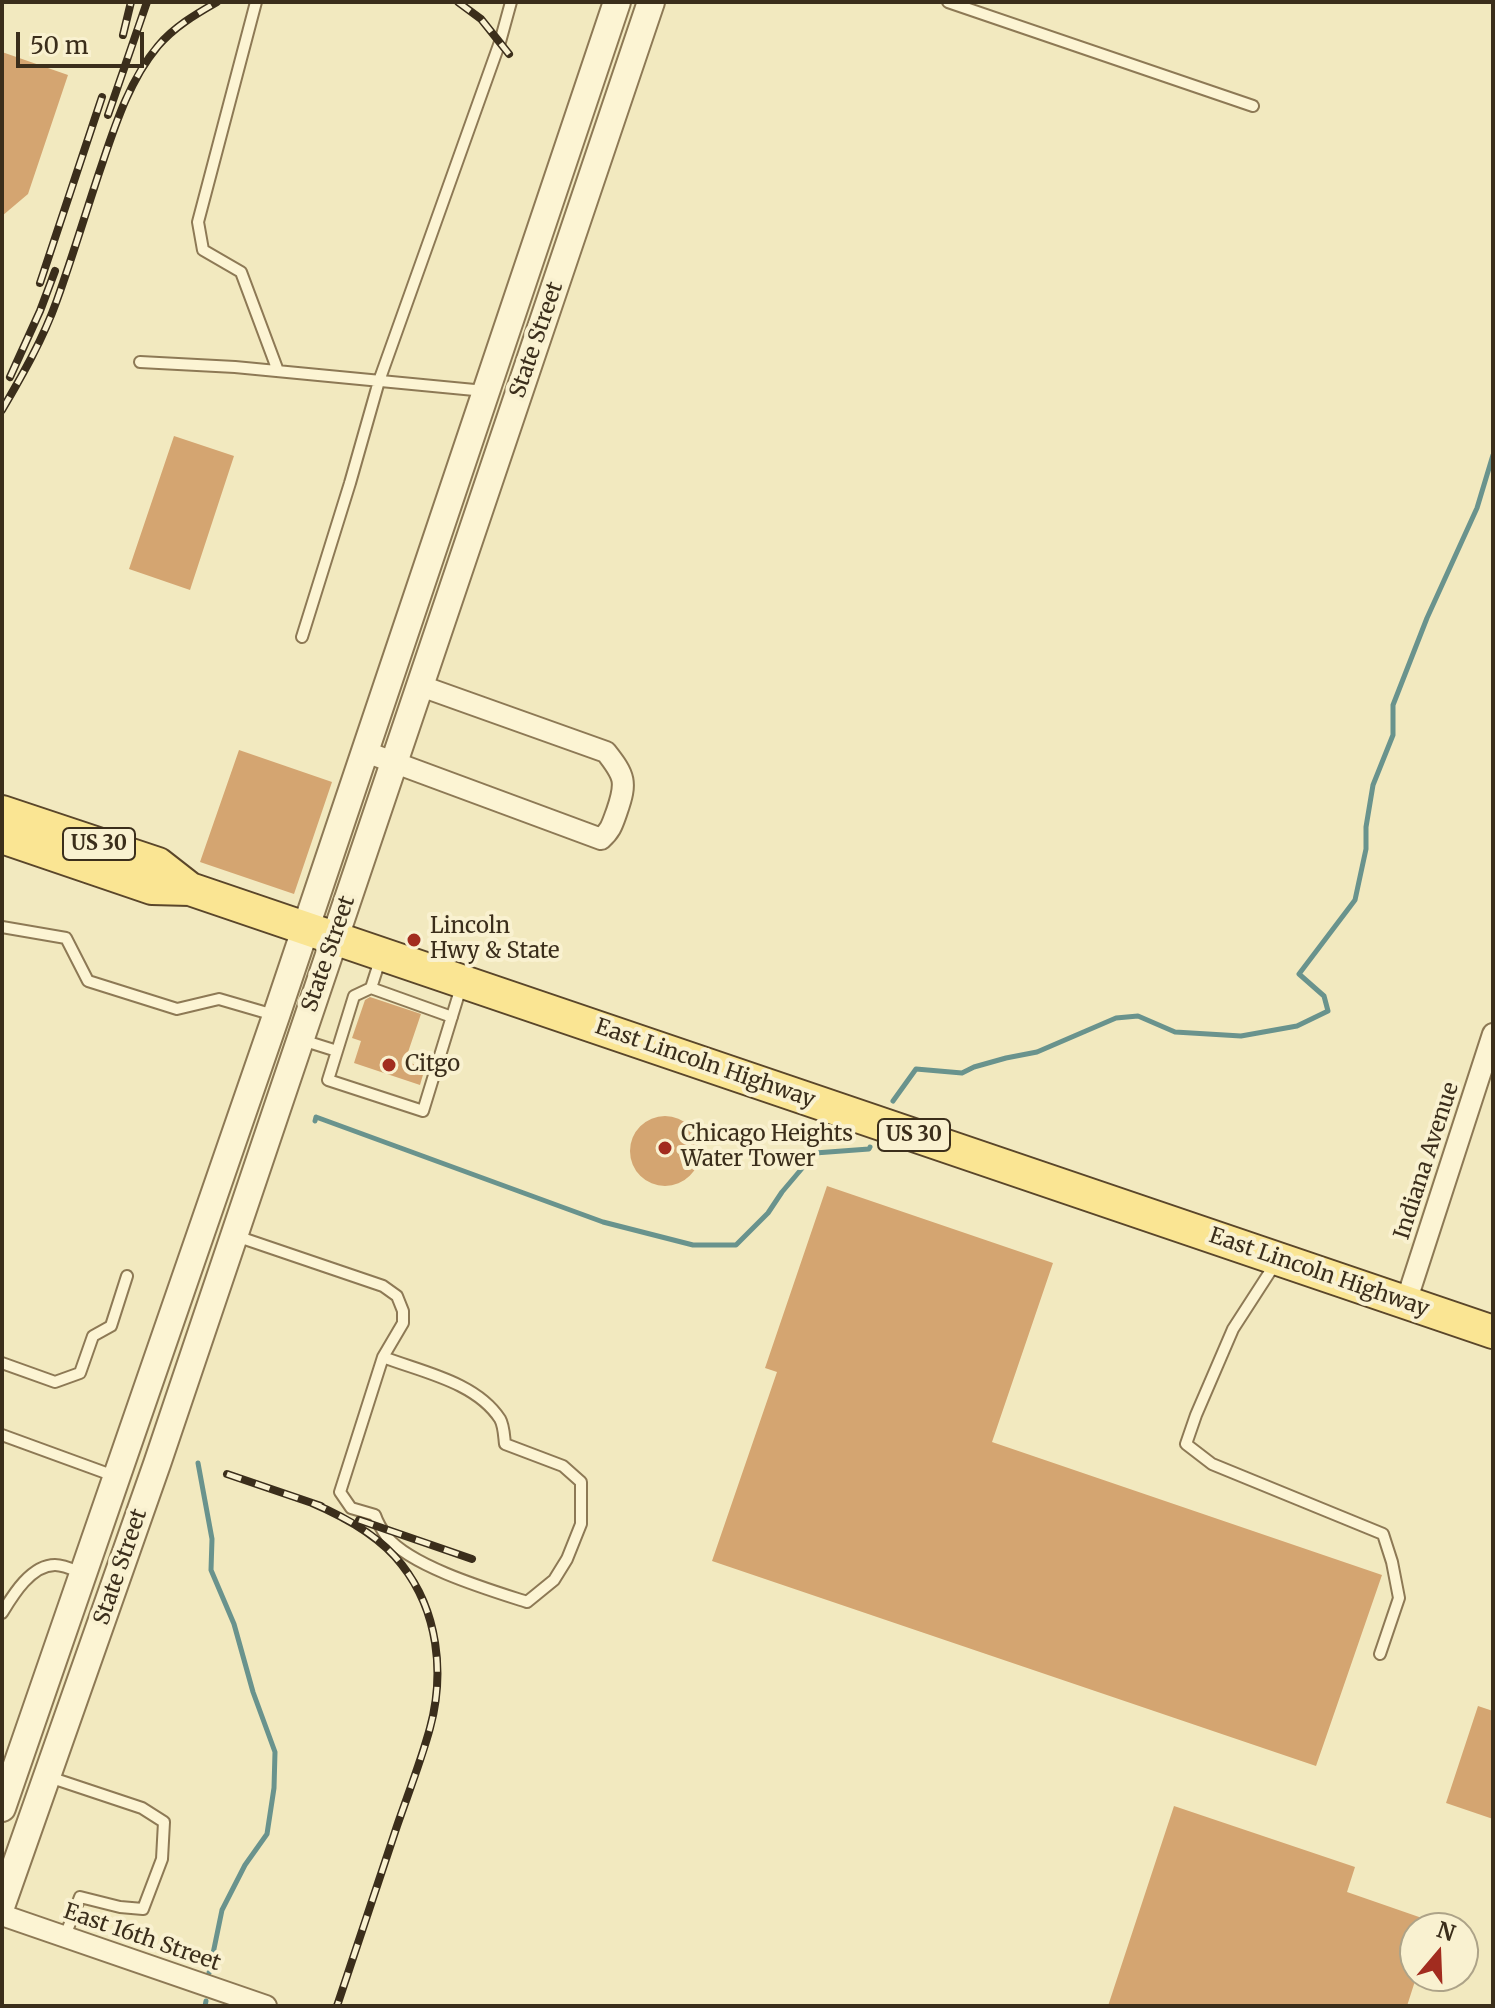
<!DOCTYPE html>
<html>
<head>
<meta charset="utf-8">
<style>
  body { margin:0 }
  #map { position:relative; width:1495px; height:2008px; overflow:hidden; background:#f2e9bf; font-family:Merriweather,serif }
  canvas { display:block }
  .frame { position:absolute; inset:0; border:4px solid #3b2e1b; pointer-events:none }
  .north { position:absolute; left:1399px; top:1912px; width:80px; height:80px; box-sizing:border-box; background:#f9f1d0; border:2px solid #ada388; border-radius:50%; rotate:19deg; font-size:22px; font-weight:700; line-height:32px; text-align:center; color:#3b2e1b }
  .north::after { content:''; display:block; margin:auto; width:28px; height:36px; background:#a22c1f; clip-path:polygon(50% 0,100% 100%,50% 72%,0 100%) }
  .scale { position:absolute; left:16px; top:32px; width:128px; height:36px; box-sizing:border-box; border:4px solid #3b2e1b; border-top:0; padding-left:10px; font-size:24px; line-height:28px; white-space:nowrap; color:#3b2e1b; -webkit-text-stroke:6px #f9f1d0; paint-order:stroke }
</style>
</head>
<body>
<div id="map">
<canvas width="1495" height="2008"></canvas>
<div class="frame"></div>
<div class="north">N</div>
<div class="scale">50 m</div>
</div>
<script>
const c = document.querySelector('canvas').getContext('2d');
c.lineJoin = 'round';
function trace(path, color, width, dash) {
  c.strokeStyle = color;
  c.lineWidth = width;
  c.lineCap = dash ? 'butt' : 'round';
  c.setLineDash(dash || []);
  c.stroke(path);
}
function fill(path, color) {
  c.fillStyle = color;
  c.fill(path, 'evenodd');
}
function drawText(font, color, halo, rows, align = 'center') {
  c.font = font + ' Merriweather,serif';
  c.lineWidth = 8;
  c.setLineDash([]);
  c.textBaseline = 'middle';
  c.strokeStyle = halo;
  c.fillStyle = color;
  for (const [text, x, y, turn = 0] of rows) {
    c.save();
    c.translate(x, y);
    c.rotate((+turn || 0) * Math.PI / 180);
    c.textAlign = isNaN(turn) ? turn : align;
    if (halo) c.strokeText(text, 0, 0);
    c.fillText(text, 0, 0);
    c.restore();
  }
}
const stream = new Path2D(`
  M893,1101L916,1069L962,1073L974,1067L1006,1058L1037,1052L1116,1018L1138,1016L1175,1032L1241,1036L1297,1026L1328,1011L1324,996L1299,974L1355,900L1366,849V827L1373,785L1393,735V705L1427,618L1477,508L1493,455
  M315,1121L316,1117L603,1222L693,1245H736L768,1213L782,1192L815,1153L869,1149L870,1147
  M198,1463L212,1539L211,1570L234,1624L253,1692L275,1752L274,1788L267,1834L245,1865L222,1910L209,1973
  M205,2006L206,2001`);
const building = new Path2D(`
  M2,52L68,75L28,194L2,216Z
  M174,436L234,456L190,590L129,569Z
  M239,750L332,782L294,894L200,862Z
  M370,997L421,1014L405,1061L425,1068L420,1085L354,1063L361,1041L352,1038L365,1000Z
  M630 1151a35 35 0 1 1 70 0a35 35 0 1 1-70 0Z
  M827,1186L1053,1263L992,1442L1382,1575L1316,1766L712,1561L777,1372L765,1368Z
  M1478,1706L1493,1711V1819L1446,1803Z
  M1174,1806L1355,1867L1347,1892L1445,1926V1928H1415V1981L1407,2006H1108Z`);
const service = new Path2D(`
  M256,2L198,222L203,250L241,272L278,371
  M948,2L1253,106
  M140,362L235,367L485,391
  M302,637L350,483L379,381L500,42L511,2
  M2,927L66,938L88,981L177,1009L219,999L274,1015
  M371,988L380,960
  M302,1040L337,1051L328,1080L423,1111L461,987
  M337,1051L354,996L371,988L452,1017
  M236,1236L383,1286L397,1296L403,1311V1323L383,1357L340,1492L351,1508L375,1515C378,1524 382,1530 387,1537C412,1567 490,1590 527,1602L554,1580L567,1559L581,1524V1482L563,1466L505,1444C504,1436 504,1426 500,1419C476,1382 422,1372 383,1357
  M1275,1264L1233,1329L1196,1415L1186,1444L1212,1464L1383,1534L1392,1562L1399,1598L1380,1654
  M2,1363L55,1382L80,1373L93,1336L111,1326L127,1276
  M2,1435L117,1477
  M2,1613C13,1595 31,1565 55,1565C64,1565 74,1570 81,1573
  M49,1777L142,1808L164,1822L162,1859L143,1909L120,1907L80,1897L65,1936`);
const minor = new Path2D(`
  M366,752L601,839C611,830 612,825 617,811C627,782 625,776 606,752L421,686
  M1406,1302L1493,1034
  M2,1915L266,2006`);
const tertiary = new Path2D(`
  M2,1808L276,1016L617,2
  M2,1904L157,1464L651,2`);
const primary = new Path2D(`
  M2,812L158,864L190,889
  M2,837L152,888L190,889L1493,1332`);
const rail = new Path2D(`
  M458,2L481,19L509,54
  M123,35L131,2
  M108,115L147,2
  M40,283L102,97
  M10,377L40,311L55,271
  M2,410C23,374 43,339 57,300C72,258 85,215 99,173C114,129 128,82 158,46C174,27 196,14 217,2
  M227,1474L321,1506
  M312,1503C345,1517 380,1536 402,1565C438,1611 445,1673 430,1728C421,1761 408,1794 397,1826C377,1886 357,1946 337,2006
  M359,1520L472,1559`);
const markers = [
  [414,940,8,"#a22c1f"],
  [389,1065,8,"#a22c1f"],
  [665,1148,8,"#a22c1f"]
];
const shields = [
  [99,844,72],
  [914,1135,72]
];
const shieldNames = [
  ["US 30",99,844],
  ["US 30",914,1135]
];
const streetNames = [
  ["State Street",537,340,-71],
  ["State Street",329,954,-71],
  ["East Lincoln Highway",705,1064,19],
  ["Indiana Avenue",1427,1161,-72],
  ["East Lincoln Highway",1319,1273,19],
  ["State Street",121,1567,-71],
  ["East 16th Street",142,1938,19]
];
const poiNames = [
  ["Lincoln",430,927],
  ["Hwy & State",430,952],
  ["Citgo",405,1065],
  ["Chicago Heights",681,1135],
  ["Water Tower",681,1160]
];
trace(stream, '#69938d', 5);
fill(building, '#d4a571');
trace(service, '#8d7955', 14);
trace(minor, '#8d7955', 24);
trace(tertiary, '#8d7955', 30);
trace(primary, '#5a462a', 36);
trace(service, '#fcf4d3', 10);
trace(minor, '#fcf4d3', 20);
trace(tertiary, '#fcf4d3', 26);
trace(primary, '#fae593', 32);
trace(rail, '#3b2e1b', 8);
trace(rail, '#f9f1d0', 5, [15]);
for (const [x, y, r, color] of markers) {
  const dot = new Path2D();
  dot.arc(x, y, r, 0, 2 * Math.PI);
  c.fillStyle = color;
  c.fill(dot);
  trace(dot, '#f9f1d0', 3);
}
for (const [x, y, w] of shields) {
  const box = new Path2D();
  box.roundRect(x - w / 2, y - 16, w, 32, 6);
  c.fillStyle = '#f9f1d0';
  c.fill(box);
  trace(box, '#3b2e1b', 2);
}
drawText('bold 20px', '#3b2e1b', null, shieldNames);
drawText('22px', '#3b2e1b', '#f9f1d0', streetNames);
drawText('22px', '#3b2e1b', '#f9f1d0', poiNames, 'left');
</script>
</body>
</html>
